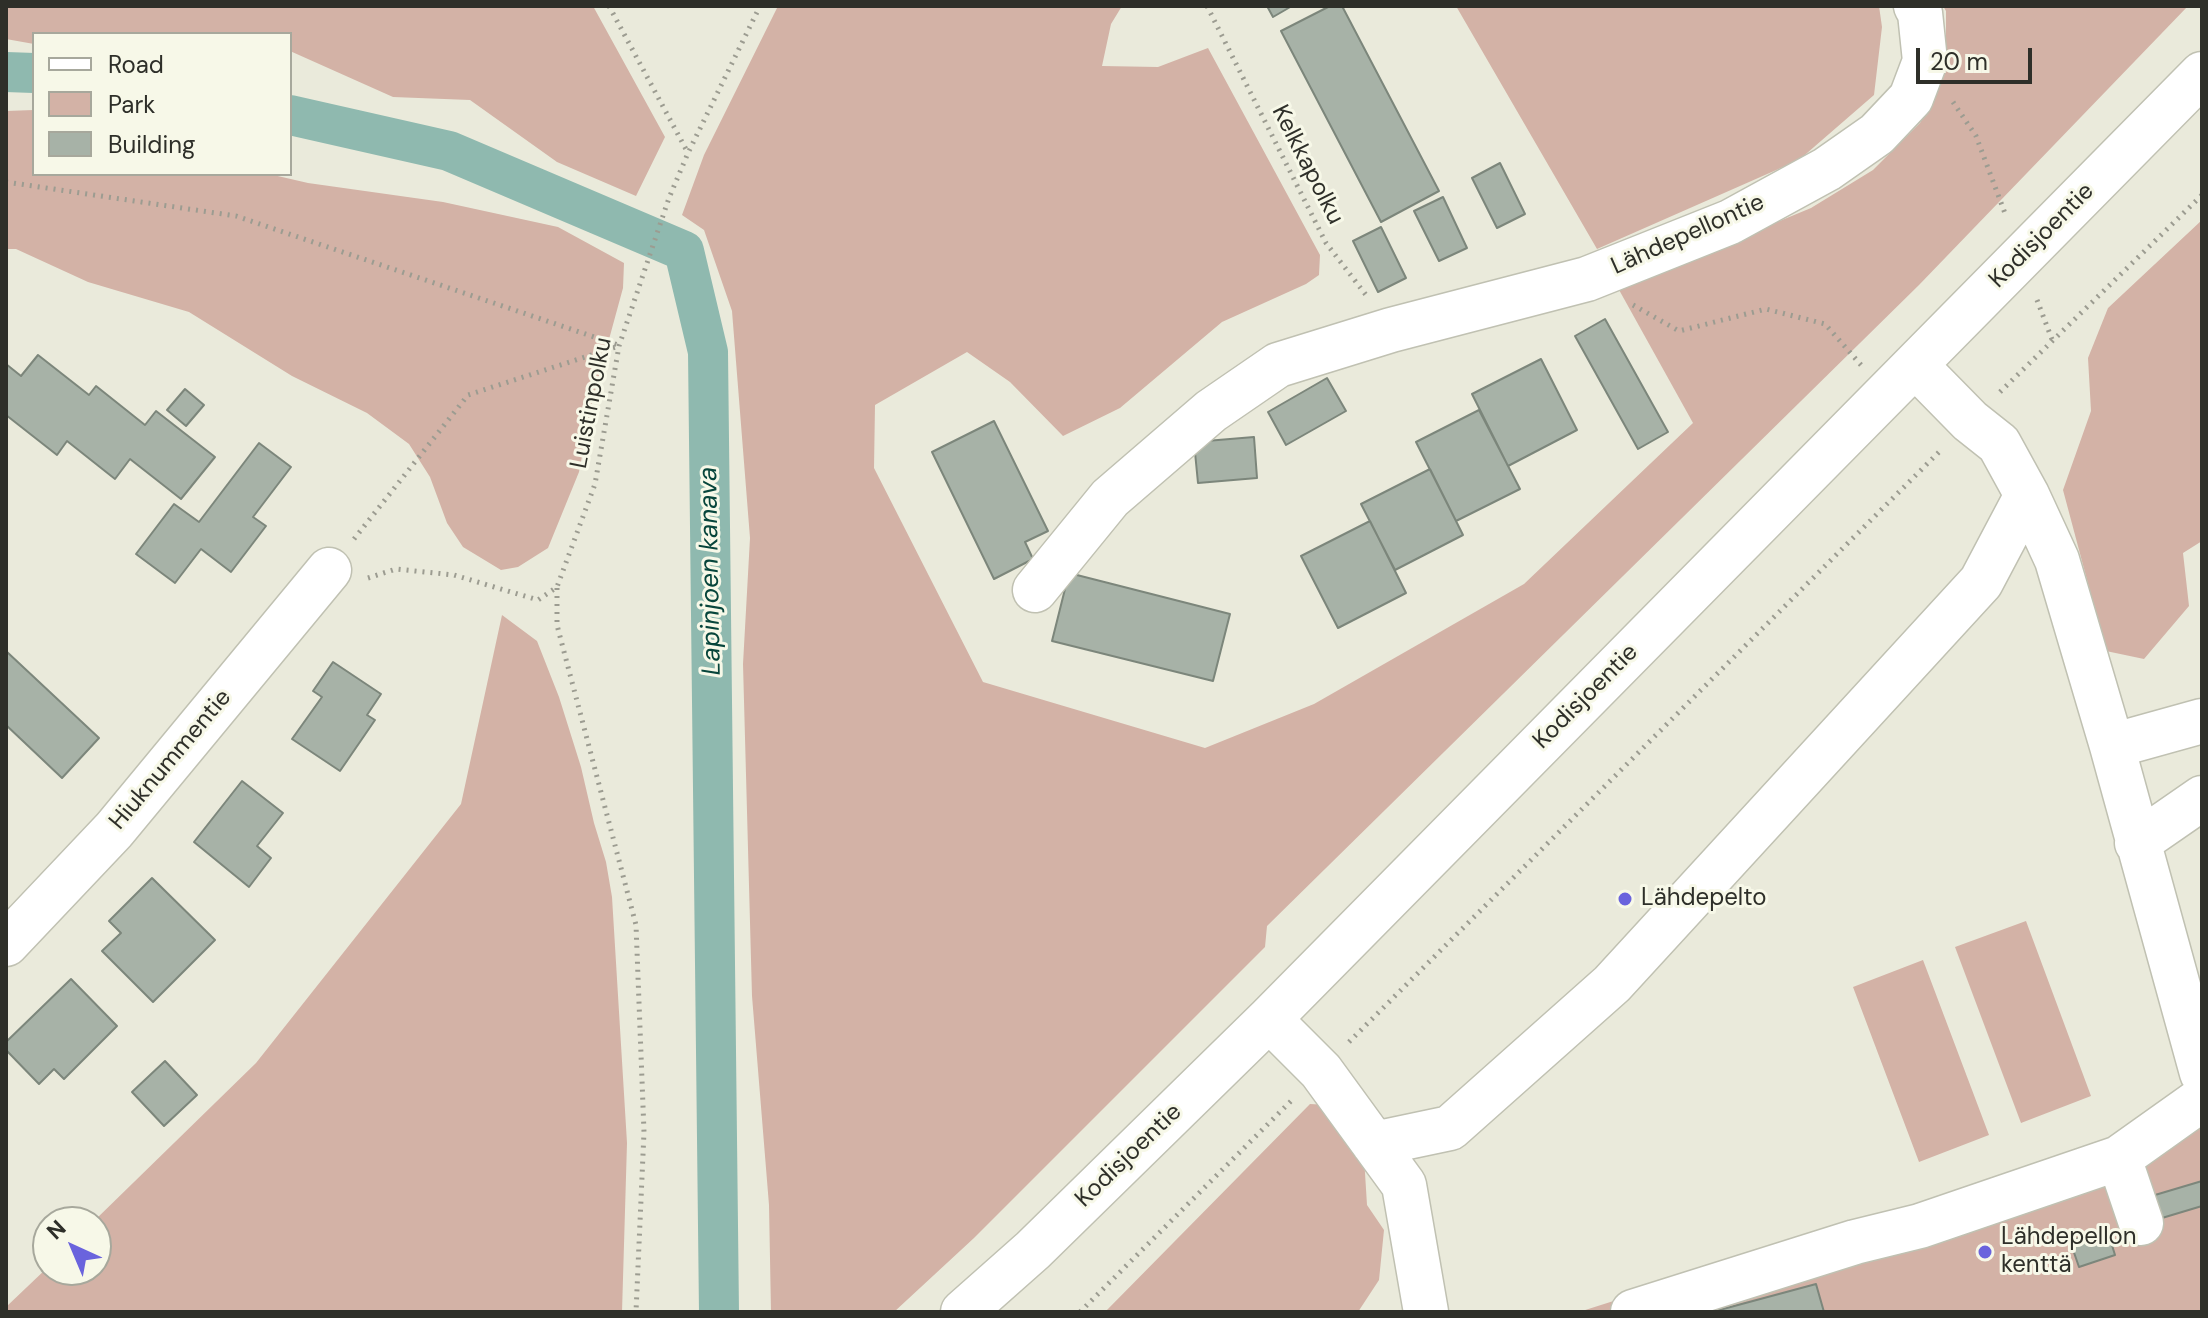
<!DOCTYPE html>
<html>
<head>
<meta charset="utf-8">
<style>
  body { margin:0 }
  #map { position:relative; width:2208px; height:1318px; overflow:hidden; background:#eaeadb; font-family:"DM Sans",sans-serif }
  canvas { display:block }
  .frame { position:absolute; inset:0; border:8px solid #2e2f29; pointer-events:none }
  .legend { position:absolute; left:32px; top:32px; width:260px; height:144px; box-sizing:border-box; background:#f7f8e8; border:2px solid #a7a89c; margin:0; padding:10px 14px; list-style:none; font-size:24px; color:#2e2f29 }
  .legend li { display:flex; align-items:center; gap:16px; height:40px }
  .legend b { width:40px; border:2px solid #a7a89c }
  .north { position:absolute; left:32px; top:1206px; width:80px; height:80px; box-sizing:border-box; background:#f7f8e8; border:2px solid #a7a89c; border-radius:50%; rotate:316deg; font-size:22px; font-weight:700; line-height:32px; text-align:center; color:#2e2f29 }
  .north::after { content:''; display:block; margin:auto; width:28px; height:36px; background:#6a63dd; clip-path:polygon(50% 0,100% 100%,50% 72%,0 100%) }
  .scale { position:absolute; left:1916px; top:48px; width:116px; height:36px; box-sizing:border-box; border:4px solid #2e2f29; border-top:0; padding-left:10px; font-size:24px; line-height:28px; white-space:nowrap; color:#2e2f29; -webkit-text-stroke:6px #f7f8e8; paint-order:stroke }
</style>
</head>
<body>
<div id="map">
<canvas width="2208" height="1318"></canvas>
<div class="frame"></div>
<ul class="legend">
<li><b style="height:10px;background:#fff"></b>Road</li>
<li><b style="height:22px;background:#d3b2a6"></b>Park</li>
<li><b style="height:22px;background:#a7b2a7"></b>Building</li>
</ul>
<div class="north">N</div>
<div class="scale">20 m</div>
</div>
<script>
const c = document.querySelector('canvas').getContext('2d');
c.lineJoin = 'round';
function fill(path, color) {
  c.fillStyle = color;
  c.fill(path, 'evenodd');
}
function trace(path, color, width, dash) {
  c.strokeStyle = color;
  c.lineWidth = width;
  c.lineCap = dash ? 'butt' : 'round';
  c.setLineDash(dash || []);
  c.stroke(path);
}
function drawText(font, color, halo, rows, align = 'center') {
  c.font = font + ' "DM Sans",sans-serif';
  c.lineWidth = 6;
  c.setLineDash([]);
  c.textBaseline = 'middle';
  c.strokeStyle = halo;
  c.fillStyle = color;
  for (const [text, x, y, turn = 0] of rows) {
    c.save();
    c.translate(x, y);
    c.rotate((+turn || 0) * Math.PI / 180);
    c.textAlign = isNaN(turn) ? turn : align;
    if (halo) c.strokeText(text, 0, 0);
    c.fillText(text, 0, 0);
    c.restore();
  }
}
const green = new Path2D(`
  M6,6H593L665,137L636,196L557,162L470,100L393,97L290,51V34H34V44L6,39Z
  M778,6H1122L1111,24L1102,66L1158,67L1208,48L1320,255L1319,275L1306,284L1222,322L1120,408L1063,436L1010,382L967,352L875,405L874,468L983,682L1205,748L1314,704L1524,584L1693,423L1618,288L1811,208L1873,170L1920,123L1946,69V11L1943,6H2188L1919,285L1267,926L1265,947L974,1238L894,1312H771L769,1205L752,996L743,664L750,538L732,311L704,230L682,215L704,155Z
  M1456,6H1879L1882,27L1874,95L1799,160L1597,249Z
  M34,110V174H269L308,183L443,202L558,227L624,263L623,288L593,398L579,472L548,548L518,567L501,570L463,547L447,523L430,477L409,444L367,413L292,376L189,312L88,282L16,249H6V111Z
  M2202,220V541L2183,553L2189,606L2144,659L2106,651L2063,490L2091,411L2088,358L2108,308Z
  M502,615L537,641L559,697L581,767L594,823L606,862L612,897L627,1143L622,1312H6V1307L48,1267V1270H96V1222H93L256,1063L461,804Z
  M2026,921L2091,1096L2021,1123L1955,947Z
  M1923,960L1989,1135L1919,1162L1853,987Z
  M1310,1104L1328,1105L1364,1157L1367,1205L1384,1230L1379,1280L1358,1312H1105Z
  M2202,1124V1312H1579L1955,1192Z`);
const canal = new Path2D(`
  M6,72L34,73
  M290,115L449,151L684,251L708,352L719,1312`);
const building = new Path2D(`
  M1267,6H1292L1273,17Z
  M1330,6H1342L1439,191L1381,222L1281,31Z
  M1500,163L1525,214L1497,228L1472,178Z
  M1443,197L1467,248L1439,261L1414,211Z
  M1381,227L1406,278L1378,292L1353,241Z
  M1605,319L1668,432L1638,449L1575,336Z
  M38,355L89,395L96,386L145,425L156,411L215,457L181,499L130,459L115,479L67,441L57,455L6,415V364L21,376Z
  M1541,359L1577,430L1508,466L1472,394Z
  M1327,378L1346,411L1286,445L1268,412Z
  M185,389L204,405L186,426L167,410Z
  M1479,410L1520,489L1456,521L1416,442Z
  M994,421L1048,531L1025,542L1033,559L994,579L932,452Z
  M1254,437L1257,478L1198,483L1194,442Z
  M259,443L291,467L253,517L266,526L231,572L201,549L175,583L136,554L174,504L199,522Z
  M1430,469L1463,535L1395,570L1361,504Z
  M1370,521L1406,593L1338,628L1301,556Z
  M1069,573L1230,614L1213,681L1052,641Z
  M6,651L99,738L62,778L6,725Z
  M333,662L381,694L367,715L375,720L340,771L292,739L322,697L313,691Z
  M242,781L283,813L257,846L271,858L249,887L194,842Z
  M152,878L215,940L153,1002L102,951L121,933L109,921Z
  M71,979L117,1026L64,1079L54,1069L39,1084L6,1050V1042Z
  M165,1061L197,1095L164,1126L132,1092Z
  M2202,1181V1206L2162,1218L2155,1195Z
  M2107,1229L2115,1255L2079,1267L2070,1241Z
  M1816,1284L1824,1312H1712Z`);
const path = new Path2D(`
  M609,6L688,153
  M1207,6L1326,243L1366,295
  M1953,102L1976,136L2006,216
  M6,182L236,216L618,345
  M2037,300L2053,342
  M1633,305L1679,331L1766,309L1825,324L1861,365
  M2000,392L2202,195
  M354,539L468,395L619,346
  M368,578L396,569L454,575L538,600L557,587L595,484L619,346L669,198L688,153L760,6
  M557,588V625L636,925L644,1132L636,1312
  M1349,1042L1941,450
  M1080,1312L1291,1101`);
const minor = new Path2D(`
  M1915,365L1970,421L1999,444L2027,495L2057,560L2112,746L2202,1073
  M1035,590L1110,498L1211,411L1278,365L1391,330L1587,279L1730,222L1827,169L1877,134L1911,98L1925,61L1920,13L1916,6
  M2112,746L2202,721
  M2137,843L2202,798
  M6,944L114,830L329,570
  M1269,1019L1321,1071L1404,1185L1426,1312
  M1374,1144L1450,1128L1612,984L1981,582L2027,495
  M2119,1158L2141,1223
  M963,1312L1033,1250L1269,1019L2202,74
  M1633,1312L1855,1242L1920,1226L2119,1158L2202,1099`);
const markers = [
  [1625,899,8,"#6a63dd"],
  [1985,1252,8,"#6a63dd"]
];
const streetNames = [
  ["Kelkkapolku",1307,165,63],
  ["Lähdepellontie",1688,235,-24],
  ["Kodisjoentie",2042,236,-45],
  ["Luistinpolku",592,403,-79],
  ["Kodisjoentie",1586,697,-45],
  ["Hiuknummentie",171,760,-50],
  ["Kodisjoentie",1129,1156,-44]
];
const poiNames = [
  ["Lähdepelto",1641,899],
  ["Lähdepellon",2001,1238],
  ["kenttä",2001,1266]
];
const waterNames = [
  ["Lapinjoen kanava",711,571,-91]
];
fill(green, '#d3b2a6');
trace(canal, '#8fb9af', 40);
fill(building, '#a7b2a7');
trace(building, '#7c867b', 2);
trace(minor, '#c0c1b2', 47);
trace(path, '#9c9c91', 5, [2, 6]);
trace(minor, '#fff', 44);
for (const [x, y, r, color] of markers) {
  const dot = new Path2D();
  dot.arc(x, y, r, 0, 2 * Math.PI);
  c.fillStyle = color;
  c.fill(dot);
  trace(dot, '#f7f8e8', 3);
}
drawText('24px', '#2e2f29', '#f7f8e8', streetNames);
drawText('24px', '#2e2f29', '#f7f8e8', poiNames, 'left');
drawText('italic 26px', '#07453b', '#f7f8e8', waterNames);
</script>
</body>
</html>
